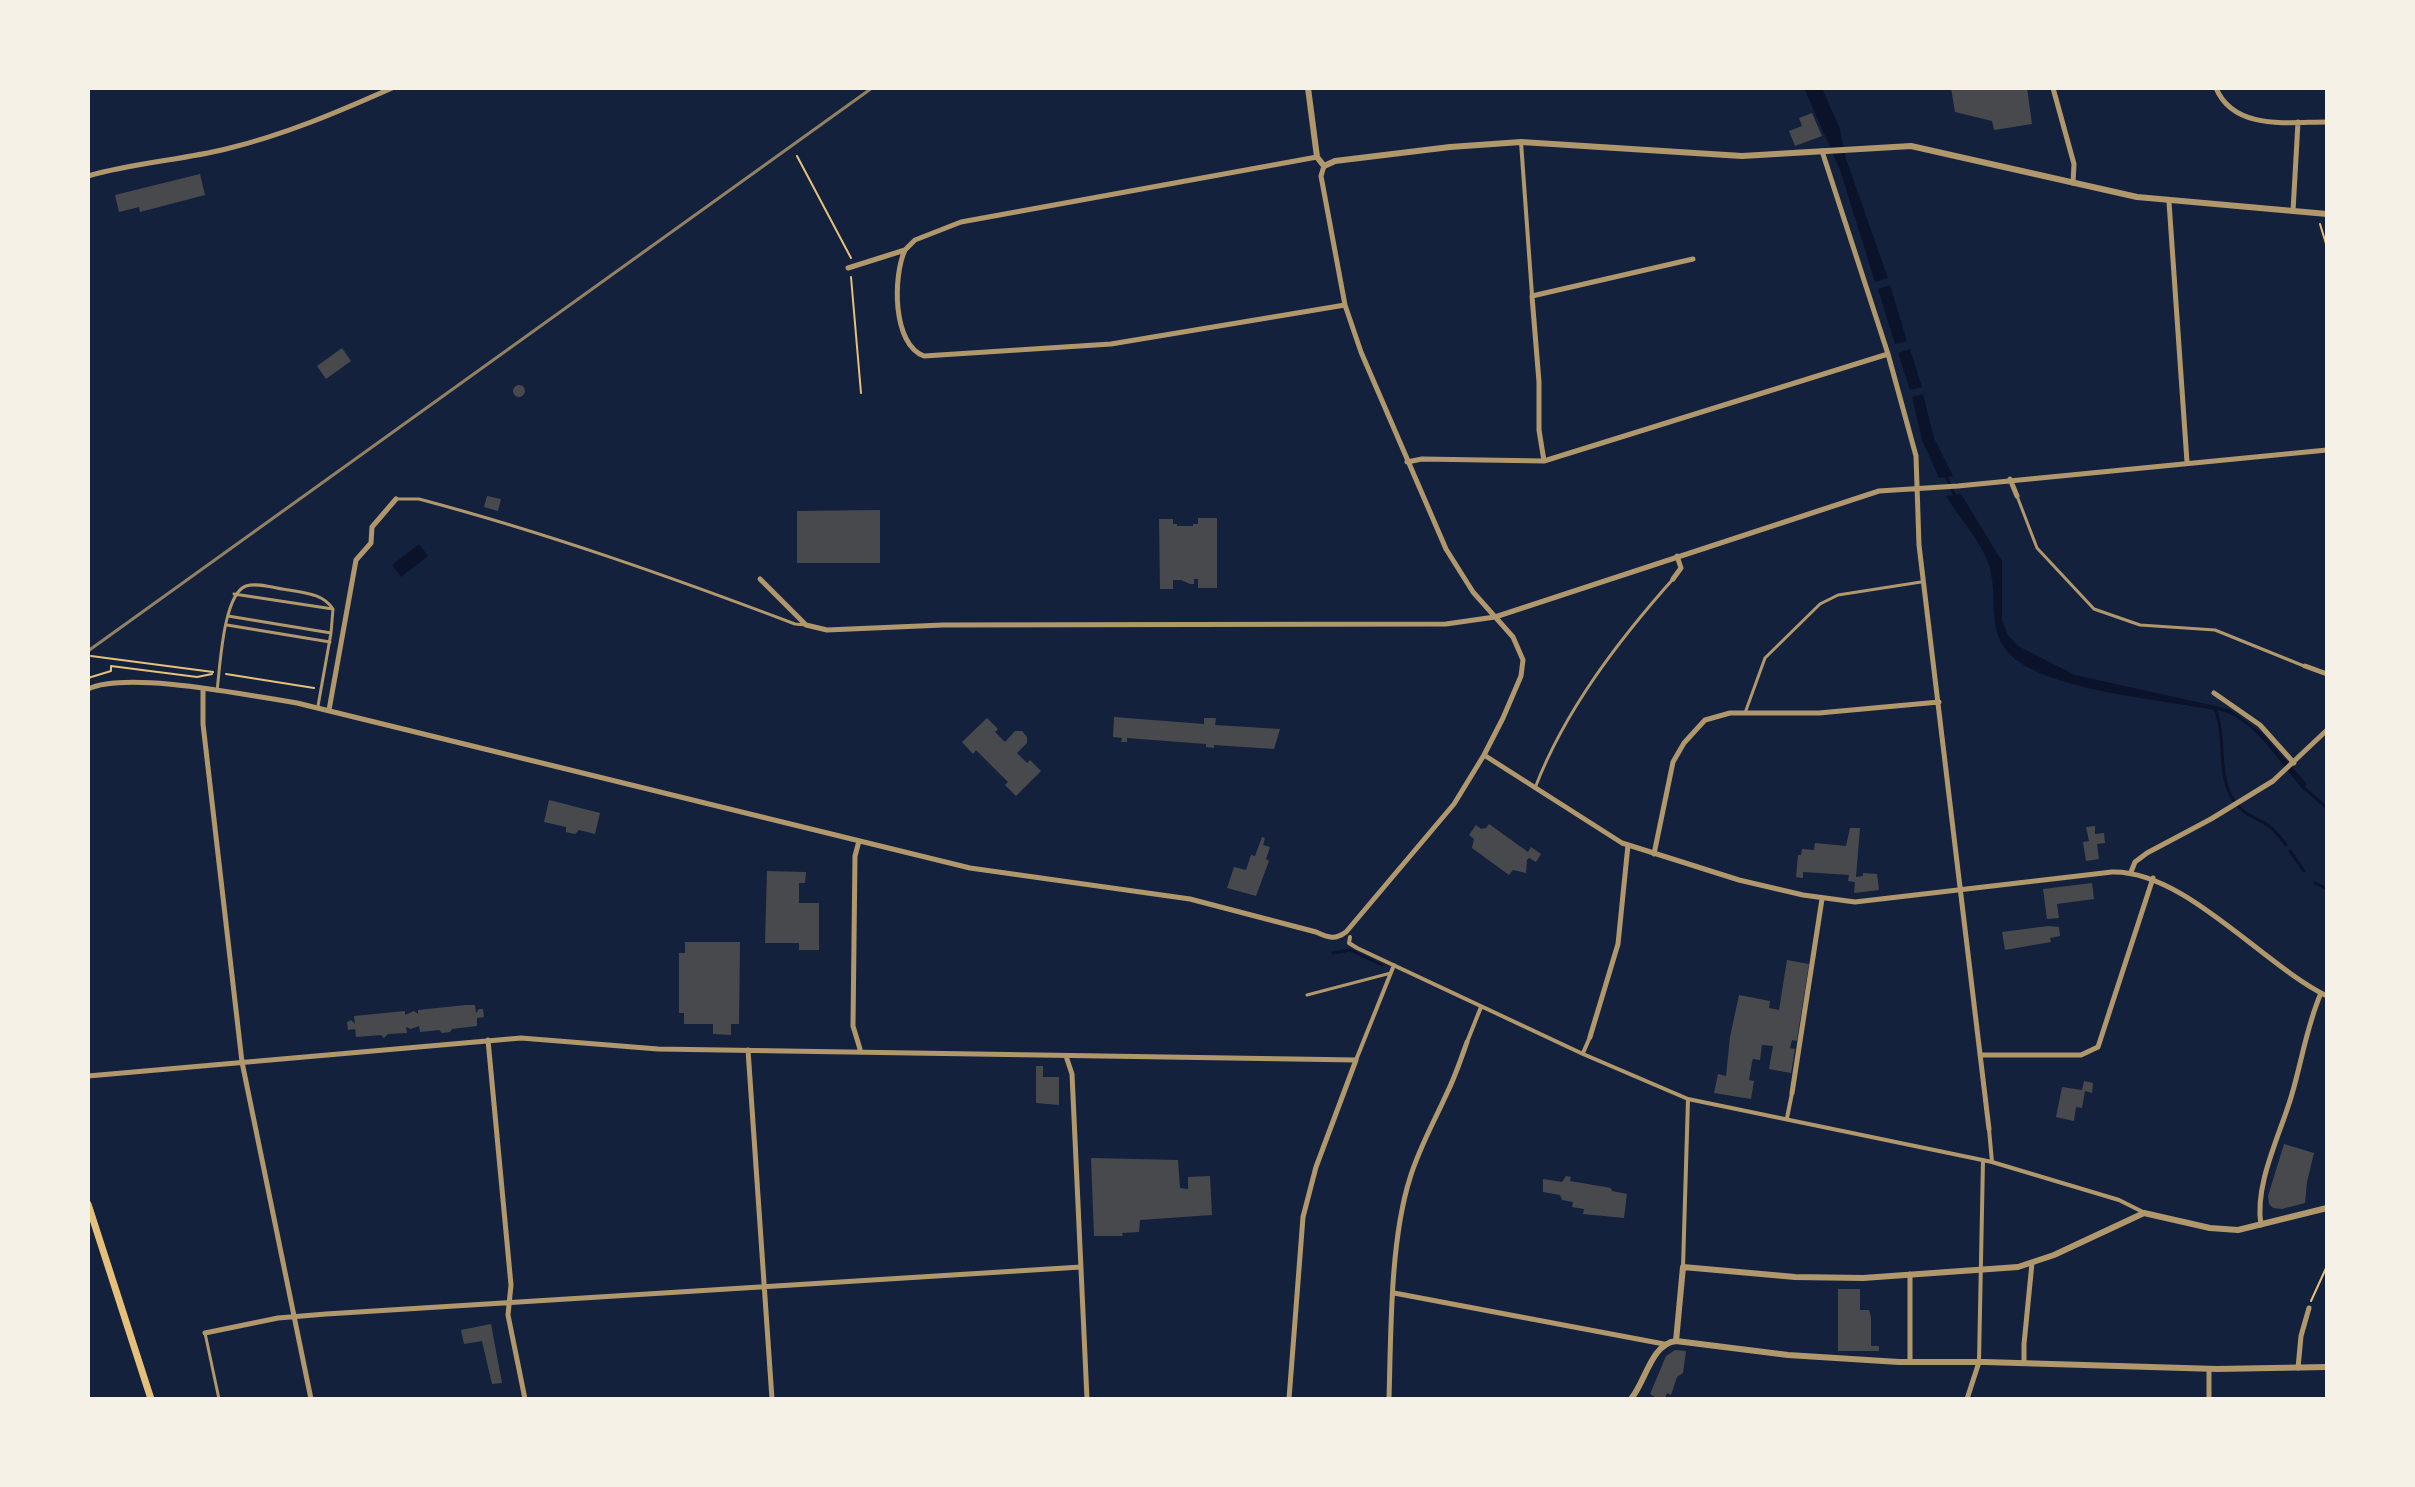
<!DOCTYPE html>
<html>
<head>
<meta charset="utf-8">
<style>
  body { margin:0 }
  #map { position:relative; width:2415px; height:1487px; overflow:hidden; background:#14213d; font-family:"Asap Condensed",sans-serif }
  canvas { display:block }
  .frame { position:absolute; inset:0; border:90px solid #f6f1e7; pointer-events:none }
</style>
</head>
<body>
<div id="map">
<canvas width="2415" height="1487"></canvas>
<div class="frame"></div>
</div>
<script>
const c = document.querySelector('canvas').getContext('2d');
c.lineJoin = 'round';
function fill(path, color) {
  c.fillStyle = color;
  c.fill(path, 'evenodd');
}
function trace(path, color, width, dash) {
  c.strokeStyle = color;
  c.lineWidth = width;
  c.lineCap = dash ? 'butt' : 'round';
  c.setLineDash(dash || []);
  c.stroke(path);
}
const water = new Path2D(`
  M1804,88H1822L1840,129L1846,159L1888,278L1875,282L1840,170Z
  M1890,285L1907,341L1895,344L1878,289Z
  M1910,349L1922,387L1910,390L1898,353Z
  M1923,394L1934,438L1953,476L1939,478L1922,440L1912,397Z
  M1961,494L2002,561V620L2008,635L2018,646L2075,675L2229,709L2260,731L2307,784L2303,789C2281,765 2262,731 2232,715C2221,709 2203,709 2191,706C2145,698 2036,687 2007,651C1986,626 1999,591 1988,563C1980,539 1959,518 1946,496Z
  M419,544L428,556L401,577L392,565Z`);
const stream = new Path2D(`
  M1946,476L1956,498
  M2215,709C2227,738 2216,774 2234,801C2243,815 2256,817 2269,826C2276,831 2281,838 2286,845
  M2303,787L2327,808
  M2290,851L2304,871
  M2315,883L2327,889
  M1333,953L1350,950L1382,965`);
const building = new Path2D(`
  M1951,88H2027L2032,124L1994,130L1992,121L1955,112Z
  M1812,113L1822,136L1795,146L1789,131L1802,126L1799,118Z
  M200,174L205,195L140,212L139,207L119,212L115,195Z
  M342,348L351,361L326,379L317,366Z
  M513 391a6 6 0 1 1 12 0a6 6 0 1 1-12 0Z
  M487,496L501,499L498,511L484,507Z
  M880,510V563H797V511Z
  M1198,518H1217V588H1198V579H1194V584H1190L1181,580H1173V589H1160L1159,519H1173V524H1177V526H1193V524H1198Z
  M1114,717L1204,724V718H1216L1215,725L1280,729L1274,749L1214,745V748L1206,747V744L1127,738V742H1121L1122,738L1113,737Z
  M987,718L998,729L995,732L1005,742L1015,731H1022L1027,737V743L1017,753L1027,763L1030,760L1041,771L1016,796L1005,785L1008,782L976,750L973,754L962,742Z
  M549,800L600,813L595,834L579,830L575,834L566,832V827L544,822Z
  M1489,824L1528,852L1531,847L1541,854L1536,862L1529,858L1527,860L1526,873L1513,870L1509,875L1472,848L1474,839L1469,835L1476,825L1481,829L1486,828Z
  M2095,826V834L2104,833L2105,843L2097,844L2099,859L2086,861L2083,842L2089,841L2086,827Z
  M1850,828H1860L1856,877L1863,876V873L1877,874L1879,890L1854,893L1855,882L1848,881L1849,875L1803,872V878L1796,877L1798,855H1801L1802,849L1814,850L1815,843L1846,846Z
  M1262,837L1265,838L1263,845L1270,847L1266,859L1269,861L1256,896L1227,888L1234,867L1246,870L1251,855L1255,856Z
  M767,871L806,872L805,883H799V903H819V950H799V943H765Z
  M2092,883L2094,899L2057,904L2059,918L2047,919L2043,889Z
  M2048,926L2059,927L2060,936L2050,938L2051,942L2005,950L2002,932Z
  M685,942H740L739,1024H731V1035L713,1034V1024H684V1013H679V953H685Z
  M1787,960L1809,964L1798,1033L1797,1041L1792,1040L1790,1048L1795,1049L1791,1073L1769,1069L1773,1046L1762,1045L1760,1060L1753,1059L1752,1062L1749,1080L1754,1081L1751,1099L1714,1093L1718,1074L1726,1076L1730,1037L1739,995L1770,1001L1769,1008L1779,1010Z
  M466,1005H475L476,1013L479,1009H483L484,1017L477,1018V1026L452,1029L450,1032L442,1033L439,1030L420,1032L419,1026L411,1029L406,1027L407,1033L388,1034L384,1038L381,1035L356,1037L355,1029L348,1030L347,1022L351,1020L355,1024L354,1016L405,1011V1015L414,1011L418,1014V1010Z
  M1036,1066H1043V1077H1059V1105L1036,1103Z
  M2084,1081L2093,1083L2092,1093L2085,1091L2082,1108L2076,1107L2074,1121L2056,1117L2062,1087L2082,1090Z
  M2284,1144L2314,1153L2307,1182L2305,1203L2282,1209L2273,1208L2269,1204L2268,1196Z
  M1091,1158L1178,1160L1180,1188L1188,1189V1177L1210,1176L1212,1215L1140,1220L1139,1232L1122,1233L1123,1236H1094Z
  M1566,1176L1571,1177L1570,1181L1611,1188L1612,1191L1627,1194L1624,1218L1583,1214L1584,1209L1572,1207L1573,1202L1562,1200L1560,1195L1543,1192V1179L1562,1182Z
  M1838,1289H1860V1310H1869L1871,1317V1346H1879V1351H1838Z
  M491,1324L502,1383L492,1384L482,1341L464,1344L461,1330Z
  M1675,1350L1686,1351L1683,1373L1677,1377L1671,1395L1667,1393L1665,1399H1658L1650,1394L1666,1356Z`);
const path = new Path2D(`
  M797,156L851,258
  M2320,224L2327,247
  M851,277L861,393
  M91,656L213,672
  M226,674L314,688
  M88,678L111,671V666L197,677L212,674
  M2311,1301L2327,1266`);
const service = new Path2D(`
  M2017,496L2037,548L2094,609L2140,625L2215,630L2304,666
  M398,499H419C547,533 671,577 795,624L806,625
  M234,594L333,609
  M228,616L331,633
  M227,625L330,642
  M217,691C220,668 223,594 246,586C258,582 277,589 289,590C306,593 323,594 333,609L331,633L318,706
  M1745,713L1765,658L1820,604L1838,595L1921,582
  M1535,788C1565,710 1618,641 1673,579
  M1307,995L1391,973
  M205,1333L219,1399`);
const pedestrian = new Path2D(`
  M1521,142L1532,295
  M1350,937L1349,943L1357,948L1583,1054L1688,1099L1992,1162L2119,1200L2143,1212
  M1467,1042L1481,1007
  M1583,1053L1590,1037
  M1356,1060L1394,965
  M1787,1118L1792,1093
  M1989,1129L1992,1162
  M1683,1267L1688,1099
  M1979,1361L1983,1160`);
const minor = new Path2D(`
  M2053,88L2074,164L2073,183
  M2216,88C2234,131 2289,122 2327,122
  M1822,151L1888,354L1916,456L1919,545L1989,1129
  M88,176C133,163 181,160 226,149C284,135 338,112 392,88
  M2169,202L2187,462
  M2293,211L2298,122
  M905,250C893,276 892,344 924,356L1111,344L1345,305
  M848,268L905,250L915,240L961,222L1317,157
  M1544,461L1539,430V382L1532,296L1693,259
  M1407,462L1422,459L1544,461L1888,354
  M2010,479L2017,496
  M760,579L806,625L827,630L943,625L1446,624L1495,617L1879,491L1958,486L2327,450
  M1673,579L1681,568L1677,556
  M2305,666L2327,674
  M88,689C127,670 251,696 297,703L970,868L1190,899L1316,932C1329,938 1335,940 1346,932L1454,804L1484,755L1503,718L1521,676L1523,660L1513,637L1473,592L1446,549L1361,352L1345,305L1321,176L1324,166
  M203,689V724L242,1062L311,1399
  M2214,693L2260,725L2294,763
  M329,710L356,560L371,543L372,527L396,499
  M1484,755L1622,843L1739,880L1803,895L1855,902L2112,872C2184,870 2263,965 2327,996
  M859,841L855,856L853,1026L860,1049
  M1654,854L1673,762L1684,743L1705,720L1730,713H1819L1939,702
  M2131,872L2135,862L2147,853L2211,819L2273,781L2327,730
  M1590,1037L1618,944L1628,845
  M488,1040L511,1285L508,1315L525,1399
  M748,1050L772,1399
  M1980,1055H2081L2098,1047L2153,878
  M1066,1056L1072,1074L1087,1399
  M88,1076L521,1038L658,1049L1356,1060L1316,1167L1303,1217L1289,1399
  M1792,1093L1822,899
  M2261,1225C2254,1184 2281,1133 2292,1094C2302,1060 2307,1025 2321,993
  M1394,1293L1664,1344
  M205,1333L278,1318L326,1314L1081,1267
  M1910,1362V1274
  M2024,1363V1344L2032,1263
  M2298,1368L2301,1336L2309,1308
  M1389,1399C1391,1332 1390,1241 1410,1178C1419,1148 1434,1122 1447,1093C1455,1077 1461,1059 1467,1042
  M1967,1399L1979,1362
  M2209,1399V1369`);
const tertiary = new Path2D(`
  M1308,88L1317,157L1324,166L1335,161L1450,147L1521,142L1742,156L1911,146L2137,197L2327,214
  M1676,1341L1683,1267L1795,1277L1863,1278L2018,1267L2054,1255L2144,1213L2210,1228L2238,1230L2327,1208
  M1631,1399C1646,1381 1651,1344 1676,1341L1788,1355L1899,1362H1985L2217,1369L2327,1367`);
const secondary = new Path2D(`
  M88,1204L151,1399`);
const rail = new Path2D(`
  M88,651L872,88`);
fill(water, '#0b132b');
trace(stream, '#0b132b', 3);
fill(building, '#48494c');
trace(path, '#e5c07b', 2);
trace(service, '#b1986c', 3);
trace(pedestrian, '#b1986c', 4);
trace(minor, '#b1986c', 5);
trace(tertiary, '#b1986c', 6);
trace(secondary, '#e5c07b', 7);
trace(rail, '#918062', 3);
</script>
</body>
</html>
